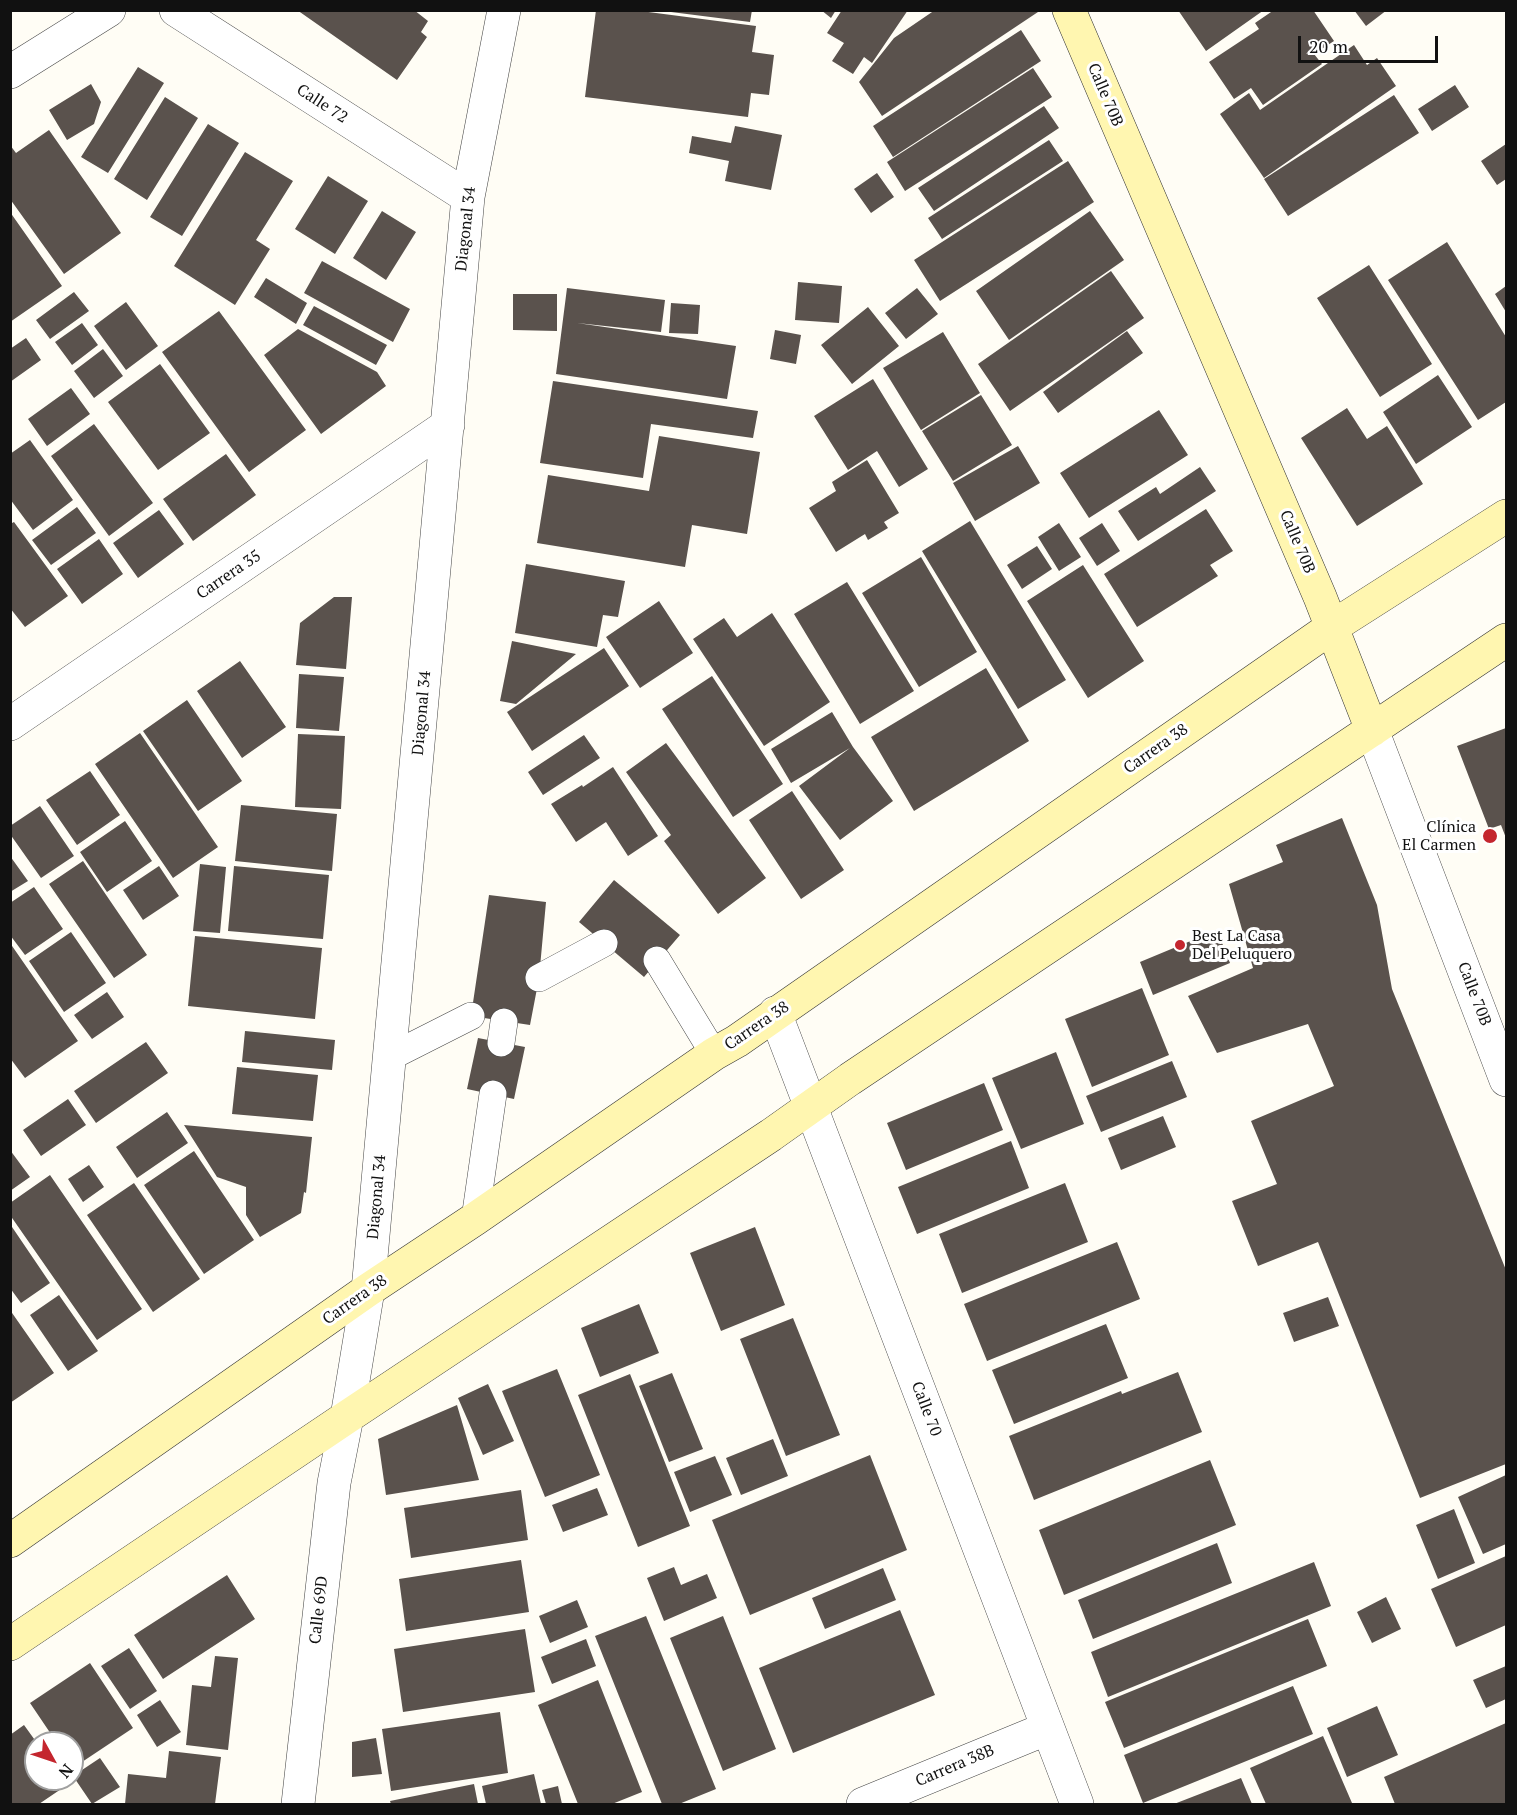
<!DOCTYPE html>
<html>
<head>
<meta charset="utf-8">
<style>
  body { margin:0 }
  #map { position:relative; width:1517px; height:1815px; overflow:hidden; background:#fffdf5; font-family:"PT Serif",serif }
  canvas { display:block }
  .frame { position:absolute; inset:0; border:12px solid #111; pointer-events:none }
  .north { position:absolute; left:24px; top:1731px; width:60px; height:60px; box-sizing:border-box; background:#fff; border:2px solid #a0a0a0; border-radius:50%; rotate:130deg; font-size:16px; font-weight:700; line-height:24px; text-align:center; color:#111 }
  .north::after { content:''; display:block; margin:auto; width:21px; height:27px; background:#c4262e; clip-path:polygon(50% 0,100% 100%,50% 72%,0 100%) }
  .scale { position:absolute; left:1298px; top:36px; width:140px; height:27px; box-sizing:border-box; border:3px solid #111; border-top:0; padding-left:8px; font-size:18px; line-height:21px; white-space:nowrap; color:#111; -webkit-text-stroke:4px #fff; paint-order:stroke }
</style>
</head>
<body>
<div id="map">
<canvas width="1517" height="1815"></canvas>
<div class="frame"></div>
<div class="north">N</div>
<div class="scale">20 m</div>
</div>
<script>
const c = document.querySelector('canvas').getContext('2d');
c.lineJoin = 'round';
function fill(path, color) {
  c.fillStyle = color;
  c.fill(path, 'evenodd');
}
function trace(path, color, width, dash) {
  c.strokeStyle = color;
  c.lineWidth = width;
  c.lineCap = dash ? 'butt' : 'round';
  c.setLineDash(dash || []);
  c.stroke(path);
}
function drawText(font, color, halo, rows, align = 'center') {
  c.font = font + ' "PT Serif",serif';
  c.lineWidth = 6;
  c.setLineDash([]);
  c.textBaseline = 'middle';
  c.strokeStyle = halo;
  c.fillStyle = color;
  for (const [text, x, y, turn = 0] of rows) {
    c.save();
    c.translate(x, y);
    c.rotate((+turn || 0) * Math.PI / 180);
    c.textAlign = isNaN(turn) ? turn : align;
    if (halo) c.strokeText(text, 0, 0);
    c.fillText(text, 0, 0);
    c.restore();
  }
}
const building = new Path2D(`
  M297,10H414L428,21L421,32L427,37L397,80Z
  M596,10H633L756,26L752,52L774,55L769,95L751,93L748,117L585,97Z
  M671,10H752L750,22L671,12Z
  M821,10H836L831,18Z
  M842,10H908L872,63L864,57L853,74L832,61L844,43L827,33Z
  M935,10H1041L882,116L859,82L894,38Z
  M1178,10H1264L1206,51Z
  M1274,10H1313L1334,41L1314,54L1322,64L1263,105L1251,88L1234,99L1209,62L1259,29L1255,23Z
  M1354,10H1387L1366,26Z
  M1021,30L1041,61L893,157L873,126Z
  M1354,45L1367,65L1377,58L1396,86L1264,178L1220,114L1249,93L1260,110Z
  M138,67L164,83L108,173L81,157Z
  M1033,68L1052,97L905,191L887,162Z
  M91,84L101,102L94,124L67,140L49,110Z
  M1455,85L1469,107L1432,131L1418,109Z
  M1394,95L1419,133L1288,216L1264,179Z
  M165,97L198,118L147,200L114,179Z
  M1044,106L1059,128L934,211L918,188Z
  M208,124L239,143L182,236L150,217Z
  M735,126L782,135L771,190L725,181L729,161L689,153L692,136L731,143Z
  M49,130L121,233L64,274L10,199V145L16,153Z
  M1049,140L1063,161L942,239L928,218Z
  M1506,144V179L1497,185L1481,161Z
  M245,152L293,181L256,240L270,249L235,305L174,266Z
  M1068,161L1094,202L940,301L914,260Z
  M877,173L894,197L871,213L854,189Z
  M328,176L368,201L335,254L295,229Z
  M382,211L416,232L386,280L353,258Z
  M1090,211L1124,260L1009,340L976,291Z
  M10,212L62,286L10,322Z
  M1447,242L1506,337V402L1478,420L1388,280Z
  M322,261L410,309L393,342L304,293Z
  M1369,265L1432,364L1380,397L1317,298Z
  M1111,271L1144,318L1010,411L978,364Z
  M266,278L307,303L296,324L254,297Z
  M798,282L842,286L839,323L795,320Z
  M1506,286V312L1495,294Z
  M567,288L665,300L661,332L577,323L736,346L727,399L556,374Z
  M917,288L938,314L906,339L885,313Z
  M74,292L89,311L50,339L36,320Z
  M513,294H557V331L513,330Z
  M126,302L158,346L126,370L94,326Z
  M671,303L700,305L698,334L669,333Z
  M314,306L387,345L376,365L303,325Z
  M868,307L899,346L852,384L821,345Z
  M219,311L306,430L249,472L162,352Z
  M82,323L98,345L72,365L55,342Z
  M298,329L377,372L386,386L321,434L264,355Z
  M775,330L801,335L796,364L770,359Z
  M1127,331L1143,353L1058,413L1043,392Z
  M943,332L980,393L921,430L883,368Z
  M26,338L41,360L10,382V349Z
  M103,349L123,376L94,398L74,371Z
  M160,364L210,433L158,470L108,402Z
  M1438,375L1472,427L1416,464L1383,412Z
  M873,379L928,469L899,487L877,451L848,470L814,416Z
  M553,381L758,411L753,438L651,424L643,478L540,463Z
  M71,388L90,414L47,446L28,419Z
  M981,395L1012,445L953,481L922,431Z
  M1347,408L1367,439L1387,426L1423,484L1357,526L1301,438Z
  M1159,410L1188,455L1089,518L1060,473Z
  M94,424L153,503L109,536L51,456Z
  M659,436L760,452L747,534L692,525L685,567L537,543L548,475L649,491Z
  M30,440L73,500L33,530L10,499V454Z
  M1018,446L1040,483L975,521L953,483Z
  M226,454L256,495L193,541L163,499Z
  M867,460L899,513L884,522L888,528L868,540L865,534L836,552L809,508L836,491L832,482Z
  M1200,467L1216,491L1138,541L1118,511L1156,487L1160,494Z
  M77,507L96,533L51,565L32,540Z
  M1206,509L1233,551L1210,565L1218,576L1137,627L1104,574Z
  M159,510L184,544L138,578L113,543Z
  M970,521L1066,680L1018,709L922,551Z
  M14,522L68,596L25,627L10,608V524Z
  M1059,523L1081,557L1059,571L1038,537Z
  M1102,523L1120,551L1097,566L1079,538Z
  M99,539L123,574L82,604L57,569Z
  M1037,546L1052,569L1022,589L1007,565Z
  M921,557L977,652L919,687L862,593Z
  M526,564L625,581L618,617L603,615L597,647L515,633Z
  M1083,565L1144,661L1088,698L1027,601Z
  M847,582L914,691L860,724L794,614Z
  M334,597H352L346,669L296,665L300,623Z
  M659,601L693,653L640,688L606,637Z
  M772,613L830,702L764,746L693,639L724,618L737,637Z
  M512,641L576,654L516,704L500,701Z
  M604,648L629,686L532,751L507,712Z
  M240,661L286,727L242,758L197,691Z
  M986,668L1029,741L914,811L871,737Z
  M299,674L344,677L339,731L296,728Z
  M712,676L783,784L733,817L662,709Z
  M187,700L242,781L198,811L143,731Z
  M832,712L853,747L893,801L840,840L799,786L850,748L791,783L771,749Z
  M1506,728V838L1501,825L1489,829L1457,746Z
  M140,733L218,847L173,878L95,764Z
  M298,734L345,736L341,809L295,807Z
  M584,735L600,758L543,795L528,772Z
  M666,743L766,878L718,914L664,841L671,835L626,772Z
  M613,767L658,836L628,856L606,822L576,842L551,804L582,785L583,787Z
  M90,771L120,815L77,845L46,800Z
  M792,791L844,870L801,899L749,820Z
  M241,805L337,814L332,871L235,861Z
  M40,806L74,856L41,878L10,834V826Z
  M1342,818L1377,905L1392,989L1506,1270V1464L1420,1498L1318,1242L1258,1266L1232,1201L1277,1184L1251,1121L1334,1086L1308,1024L1217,1053L1188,996L1253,968L1229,884L1283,862L1276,845Z
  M125,821L152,861L107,892L80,852Z
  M10,856L28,881L10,892Z
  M83,861L147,955L114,978L49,884Z
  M200,864L226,867L220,933L193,931Z
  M159,866L179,896L143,920L123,890Z
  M234,866L329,875L323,939L228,931Z
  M614,880L680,935L644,977L579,922Z
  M34,887L63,929L25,955L10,935V903Z
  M489,895L546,902L539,978L530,1025L471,1016Z
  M1217,930L1230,963L1153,995L1140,962Z
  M71,932L106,983L64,1012L29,961Z
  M195,936L322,948L315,1019L188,1006Z
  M10,943L78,1041L25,1078L10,1058Z
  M1142,988L1169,1055L1092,1087L1065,1019Z
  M107,992L124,1017L92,1039L74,1015Z
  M245,1031L335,1040L332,1070L242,1062Z
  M478,1038L525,1047L514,1099L467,1089Z
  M146,1042L168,1073L96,1123L74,1091Z
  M1056,1052L1084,1124L1021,1149L992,1078Z
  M1172,1061L1187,1097L1101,1132L1086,1096Z
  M237,1067L318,1075L313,1121L232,1114Z
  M984,1083L1003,1130L906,1170L887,1123Z
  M68,1099L86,1125L41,1156L23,1130Z
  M167,1112L188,1143L137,1178L116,1147Z
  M1163,1116L1176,1147L1121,1170L1108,1138Z
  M184,1125L312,1137L306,1193L304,1192L301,1213L260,1237L246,1215V1187L217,1177Z
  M1011,1141L1029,1188L917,1234L898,1187Z
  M10,1150L30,1177L10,1191Z
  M194,1151L254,1240L204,1274L144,1185Z
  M89,1165L104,1187L83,1202L68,1179Z
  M50,1175L142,1309L97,1340L10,1215V1203Z
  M134,1183L200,1279L153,1312L87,1215Z
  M1065,1183L1088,1242L962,1293L939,1234Z
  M10,1224L50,1283L21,1303L10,1288Z
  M755,1227L785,1305L721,1331L690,1253Z
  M1117,1242L1140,1299L987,1361L964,1304Z
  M59,1295L98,1351L68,1371L30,1315Z
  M1328,1297L1339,1326L1294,1342L1283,1313Z
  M639,1304L659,1353L600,1377L581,1328Z
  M10,1310L54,1373L10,1403Z
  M793,1318L840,1435L786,1456L740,1339Z
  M1106,1324L1128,1378L1014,1424L992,1370Z
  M557,1369L600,1475L545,1497L502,1391Z
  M1178,1372L1202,1432L1034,1500L1009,1436L1121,1391L1122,1394Z
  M672,1373L703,1449L669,1462L639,1386Z
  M630,1374L690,1526L638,1547L578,1395Z
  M488,1384L514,1441L483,1455L458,1398Z
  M457,1405L479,1480L386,1495L378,1439Z
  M773,1439L788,1476L741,1495L726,1458Z
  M870,1455L907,1550L750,1615L712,1520Z
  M715,1456L732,1495L690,1512L674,1472Z
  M1210,1460L1236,1525L1064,1595L1039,1530Z
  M1506,1475V1544L1483,1554L1458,1497Z
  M597,1488L608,1515L563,1532L552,1505Z
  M521,1490L528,1540L411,1558L404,1508Z
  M1454,1509L1475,1563L1438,1579L1416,1525Z
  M1217,1543L1232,1583L1093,1639L1078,1600Z
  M1506,1556V1625L1456,1647L1431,1589Z
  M521,1560L529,1612L406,1631L399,1579Z
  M1314,1562L1331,1606L1108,1697L1091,1652Z
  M674,1567L681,1585L707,1574L717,1598L664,1621L647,1578Z
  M883,1568L896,1600L825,1629L812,1598Z
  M227,1575L255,1619L163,1679L134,1635Z
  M1386,1597L1401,1629L1372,1643L1357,1612Z
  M577,1600L588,1627L550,1643L539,1616Z
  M900,1610L935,1695L793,1753L759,1668Z
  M646,1616L716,1789L679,1804H662L595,1636Z
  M723,1616L776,1749L723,1771L670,1638Z
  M1308,1619L1327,1666L1124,1748L1105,1702Z
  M525,1629L535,1692L403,1712L394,1649Z
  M586,1639L596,1666L552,1684L541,1657Z
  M129,1648L157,1691L130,1709L101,1666Z
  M215,1656L238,1658L228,1750L186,1745L192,1685L211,1687Z
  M90,1663L133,1728L73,1768L72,1743H57L30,1703Z
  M1506,1666V1699L1486,1708L1473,1680Z
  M598,1680L642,1792L612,1804H578L538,1705Z
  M1293,1686L1313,1734L1143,1803L1124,1755Z
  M160,1700L181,1732L157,1747L137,1715Z
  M1377,1706L1398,1755L1347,1777L1327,1728Z
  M500,1712L508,1773L391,1791L382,1729Z
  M1506,1723V1804H1395L1384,1777Z
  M24,1725L37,1743L36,1779H63L67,1785L39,1804H10V1735Z
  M1323,1736L1352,1803L1348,1804H1266L1250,1768Z
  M376,1738L382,1774L352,1777V1742Z
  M169,1751L221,1757L215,1804H125L128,1774L166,1778Z
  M100,1758L120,1787L92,1804L73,1776Z
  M534,1774L541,1804H486L482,1786Z
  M1241,1778L1252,1804H1174Z
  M474,1784L478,1804H391L390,1801Z
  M558,1786L562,1804H546L542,1790Z`);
const lane = new Path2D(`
  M657,960L714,1054
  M539,978L604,943
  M501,1043L504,1022
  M390,1057L471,1016
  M475,1219L493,1094`);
const street = new Path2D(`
  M176,10L468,197
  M10,72L109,10
  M10,724L448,425
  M1372,730L1506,1080
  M775,1013L1077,1804
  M298,1804L334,1483L347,1417L368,1290L468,197L504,10
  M863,1804L1048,1728`);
const secondary = new Path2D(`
  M1069,10L1320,597L1372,730
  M10,1541L368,1290L475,1219L714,1054L737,1041L1332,627L1506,516
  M10,1644L347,1417L771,1135L850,1079L1506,640`);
const markers = [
  [1490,836,8,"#c4262e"],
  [1180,945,6,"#c4262e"]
];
const streetNames = [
  ["Calle 70B",1105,95,67],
  ["Calle 72",322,104,33],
  ["Diagonal 34",466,229,-84],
  ["Calle 70B",1297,542,67],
  ["Carrera 35",229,575,-34],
  ["Diagonal 34",422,713,-85],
  ["Carrera 38",1156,749,-35],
  ["Calle 70B",1474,994,69],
  ["Carrera 38",757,1026,-34],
  ["Diagonal 34",377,1197,-85],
  ["Carrera 38",355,1300,-35],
  ["Calle 70",926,1409,69],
  ["Calle 69D",319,1610,-84],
  ["Carrera 38B",955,1766,-23]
];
const poiNames = [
  ["Clínica",1476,827],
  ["El Carmen",1476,845],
  ["Best La Casa",1192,936,"left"],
  ["Del Peluquero",1192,954,"left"]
];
fill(building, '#5a524d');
trace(lane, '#444', 28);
trace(street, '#444', 34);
trace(secondary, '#333', 34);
trace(lane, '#fff', 27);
trace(street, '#fff', 33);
trace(secondary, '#fff6b0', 33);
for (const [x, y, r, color] of markers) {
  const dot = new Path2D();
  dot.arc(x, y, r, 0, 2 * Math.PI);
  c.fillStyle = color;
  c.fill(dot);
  trace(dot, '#fff', 2);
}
drawText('16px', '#111', '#fff', streetNames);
drawText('16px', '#111', '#fff', poiNames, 'right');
</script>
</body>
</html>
